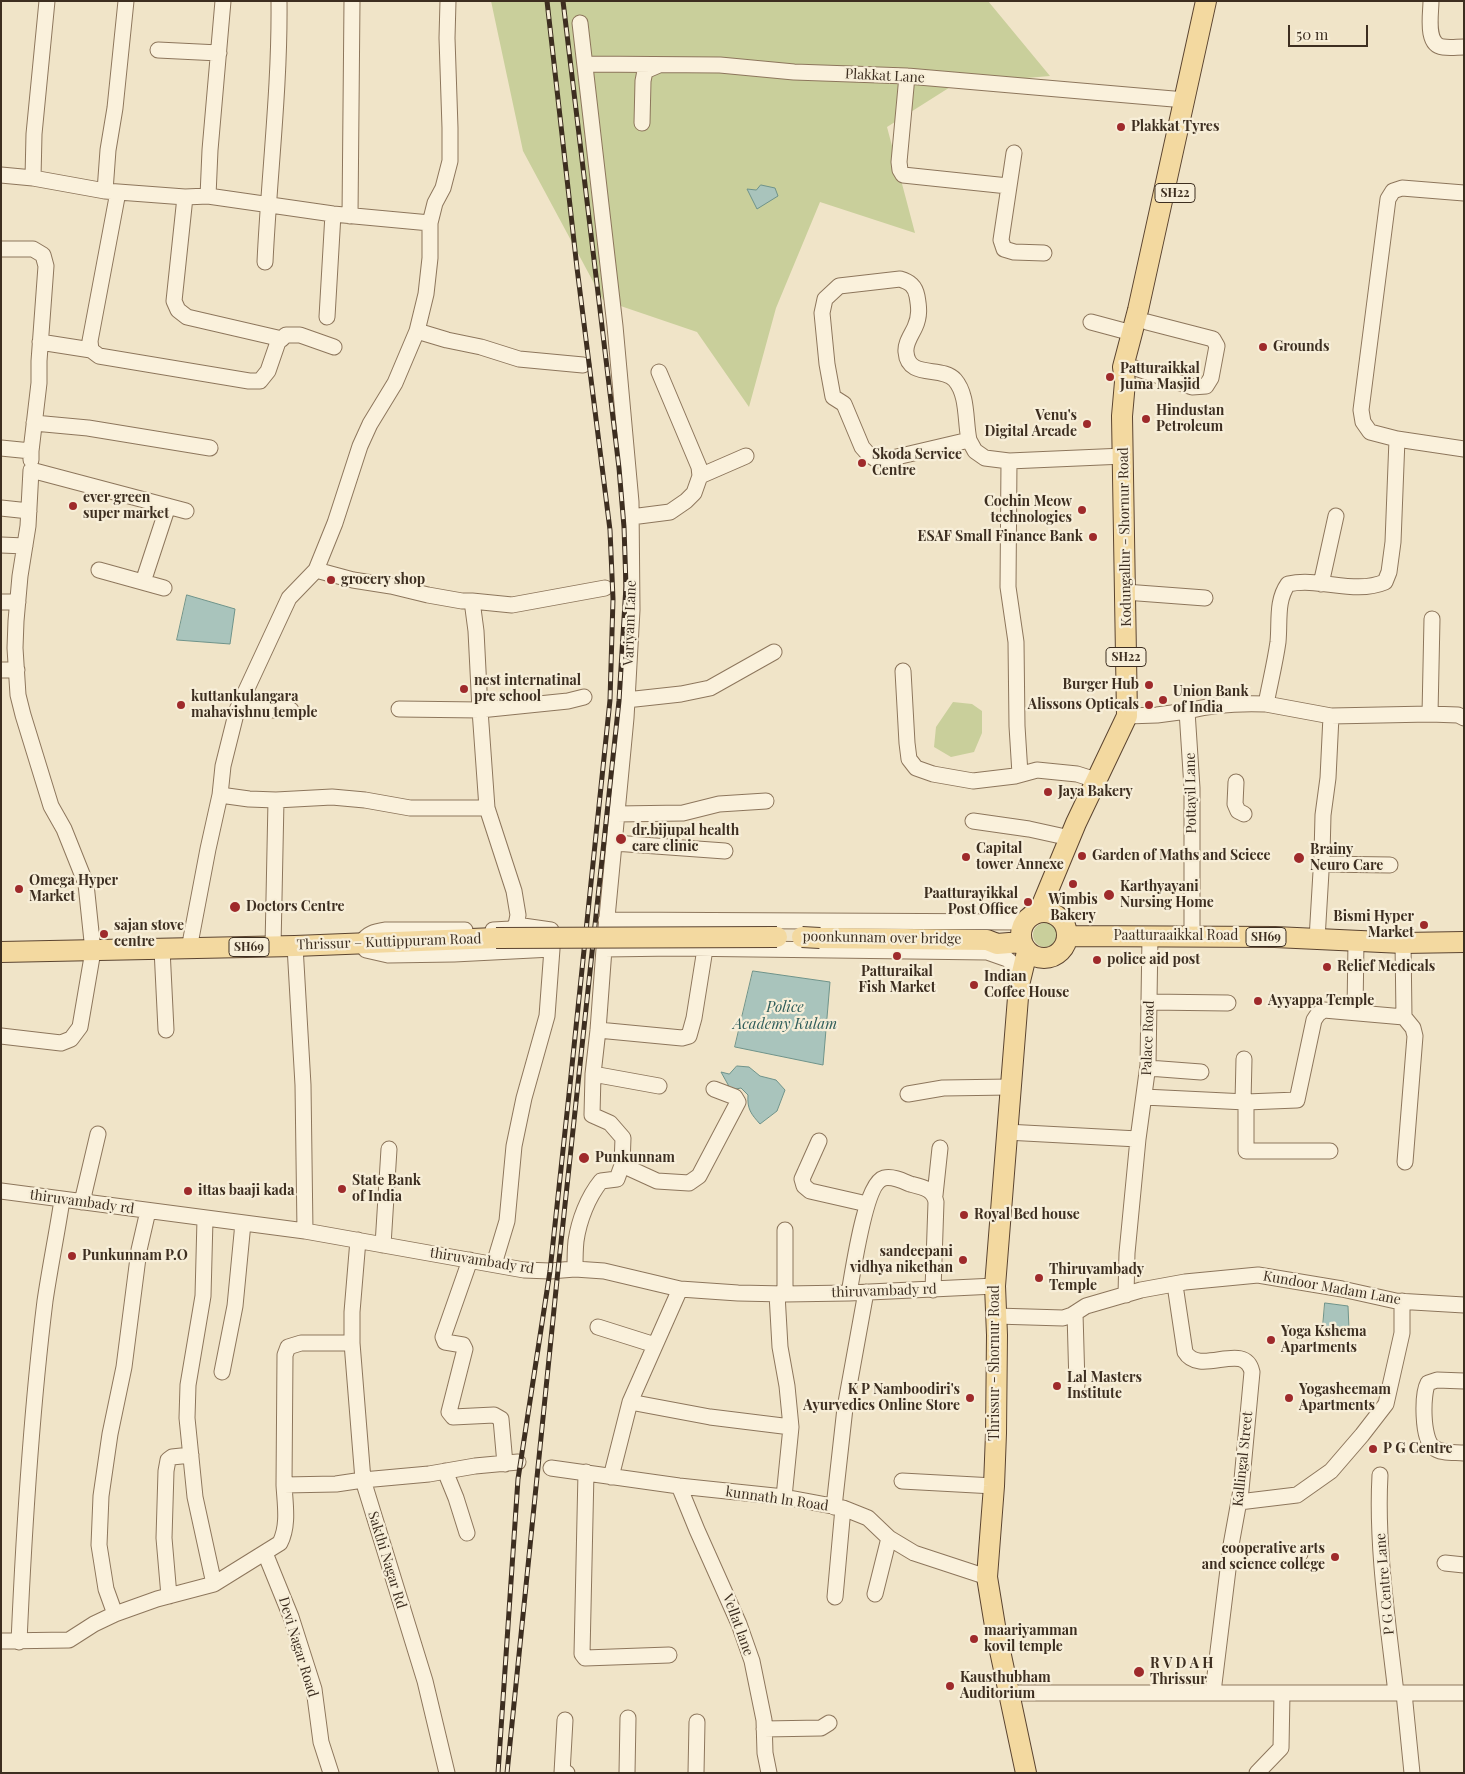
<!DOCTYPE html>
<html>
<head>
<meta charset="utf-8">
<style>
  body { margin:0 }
  #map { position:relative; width:1465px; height:1774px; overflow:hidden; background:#f0e4c8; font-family:"Playfair Display",serif }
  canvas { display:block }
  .frame { position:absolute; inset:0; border:2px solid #3d2e20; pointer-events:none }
  .scale { position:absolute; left:1288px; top:25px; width:80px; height:22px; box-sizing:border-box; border:2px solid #3d2e20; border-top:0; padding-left:6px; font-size:15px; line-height:18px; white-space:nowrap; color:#3d2e20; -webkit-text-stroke:4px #f7eed8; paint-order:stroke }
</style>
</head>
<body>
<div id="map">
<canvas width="1465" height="1774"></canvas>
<div class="frame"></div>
<div class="scale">50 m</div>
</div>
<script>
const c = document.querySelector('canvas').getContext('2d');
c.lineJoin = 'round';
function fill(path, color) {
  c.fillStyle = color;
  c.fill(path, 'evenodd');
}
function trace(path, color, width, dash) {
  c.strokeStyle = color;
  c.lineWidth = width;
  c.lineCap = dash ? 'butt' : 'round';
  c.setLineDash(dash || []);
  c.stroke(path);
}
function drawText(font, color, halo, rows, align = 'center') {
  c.font = font + ' "Playfair Display",serif';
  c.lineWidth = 4.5;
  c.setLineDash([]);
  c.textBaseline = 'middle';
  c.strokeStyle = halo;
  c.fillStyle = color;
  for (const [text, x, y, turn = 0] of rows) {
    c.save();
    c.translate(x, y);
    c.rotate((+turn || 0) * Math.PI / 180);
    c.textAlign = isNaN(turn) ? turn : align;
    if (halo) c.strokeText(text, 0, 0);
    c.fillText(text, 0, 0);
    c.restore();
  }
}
const green = new Path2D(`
  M491,1H988L1050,76L955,84L887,127L915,233L820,202L776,308L749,407L697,332L603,300L523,151Z
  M953,702L972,704L982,711V733L974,752L951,757L934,747L936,727Z
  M1033 935a12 12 0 1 1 24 0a12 12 0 1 1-24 0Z`);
const water = new Path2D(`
  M761,185L775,188L778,196L757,209L747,189L756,190Z
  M187,595L235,609L230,644L177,640Z
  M753,971L830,982L823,1065L735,1047Z
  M737,1066L749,1067L760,1076L776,1080L785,1090L777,1111L760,1124C751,1114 747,1109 748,1095L741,1088L731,1090L721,1072L729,1074Z
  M1325,1303L1348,1306L1349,1329L1323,1326Z`);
const minor = new Path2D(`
  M1431,1C1431,14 1425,45 1443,47C1450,48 1457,47 1464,47
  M580,23L615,326L631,502L632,610L626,718L604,949
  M158,50L219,53
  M585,64L720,65L794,72L907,76L1185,100
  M907,76L899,162L900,170L903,175L1008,186
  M642,123L643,81L645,71L659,65
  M1014,153L1001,240L1004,249L1014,252L1044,253
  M1,175L33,178L105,191L185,197L208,196L333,214L430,223
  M33,178L34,134L47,1
  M105,191L108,150L115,108L126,1
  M118,192L90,341L91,350L99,356L249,381H260L268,371L278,342L286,335H300L334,347
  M208,196L210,150L223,1
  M185,197L174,301L178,310L187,317L282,339
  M350,216L352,1
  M1,249H33L43,255L46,266L39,361V383L31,451
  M265,262C269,175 280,88 279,1
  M327,317L333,214
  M1091,322L1132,333
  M417,331L447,340L481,347L519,359L583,365
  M40,342L91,350
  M1135,368L1192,387L1206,386L1211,378L1217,346L1213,339L1147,322
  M34,423L88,428L210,448
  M1397,439L1370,432L1363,422L1361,410L1388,199L1393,191L1402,188L1464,193
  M969,440C965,421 968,395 955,380C942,365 908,380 906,352C905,343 912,334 915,327C920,316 919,307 917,296C915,286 910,282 900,279L839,286L825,299L822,313L827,364L833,397L844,404L862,447L869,455L877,460L888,459L969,440L975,451L985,458L1009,461L1124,456
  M1,448L31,451V460
  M1009,461L1008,587L1016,642L1017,726L1020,774
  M700,476L746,456
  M1,508L29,511
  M631,517L670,512L686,501L694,493L700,476L699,467L659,372
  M1,545L25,546
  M99,570L164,588
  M316,570L353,580L391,586L428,595L462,601H472L476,631L480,710L399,709
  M143,582L168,506
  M1321,584L1336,516
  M1125,592L1205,598
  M472,601L512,605L605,588
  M1,602H18
  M1,670H17
  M903,671L907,743L909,759L916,768L933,774L973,781L1015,776L1037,770L1077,774L1096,780
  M626,700L681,694L710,688L774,652
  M1266,704L1331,716L1430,714L1458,715L1464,718
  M237,710H291
  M1187,711C1214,704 1239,703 1266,704C1270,683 1275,663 1278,642C1280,621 1276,601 1288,584C1320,577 1354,595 1385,582L1389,572L1393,542L1397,439L1464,449
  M1430,714L1432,619
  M1127,716L1157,715L1187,711L1192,788V936
  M1236,782L1235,804L1238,811L1244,814
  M220,795L249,799L276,800L332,797L365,800L410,808H487L514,891L518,915L516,925
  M487,808L480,710L568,701L584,697
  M617,814L683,813L719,804L766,801
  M973,821L1029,829L1070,838
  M614,843L725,851
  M1322,864L1390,865
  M606,920L1025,922
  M465,930H386C374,932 368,933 361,943L366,950L388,955L454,954L552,949
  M493,930L511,929L516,925L551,930L552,949L547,1016L524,1098L514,1146L507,1221L494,1264
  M1317,939L1322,855L1323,815L1328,778L1331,716
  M295,946L303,1085L305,1231
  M273,947L276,800
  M162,949L166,1030
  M189,949L208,849L220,795L223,766L237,710L289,598L316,570L335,523L360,446L370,424L395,383L417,331L426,294L430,258V223L435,203L443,188L450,161V128L447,38L448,1
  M1149,1002L1228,1003
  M1355,1012L1356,941
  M1404,1017L1413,1028L1415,1036L1405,1162
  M598,1030L682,1038L689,1036L694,1018L705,949
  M1,1036L61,1043L71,1039L80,1027L93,951L86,884L64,829L51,806L23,715L18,695L15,648L16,621L20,576L28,526L31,470L186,511
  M1148,1068L1201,1072
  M593,1074L659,1086
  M908,1094L943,1088L1010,1087
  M1144,1097L1246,1102L1297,1100L1314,1020L1318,1014L1324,1010L1404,1017L1403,943
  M1243,1102L1244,1059
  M1246,1102V1151H1330
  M1006,1132L1138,1139L1127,1253L1126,1295
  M1138,1139L1148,1065L1150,936
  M819,1141L802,1179L804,1186L810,1191L867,1204
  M622,1165L657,1181L689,1183L699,1176L738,1102L735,1097L714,1089
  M1,1191L305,1231L524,1270L550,1271L575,1269L604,1271L680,1289L738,1293L785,1294L849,1293L995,1286
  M935,1195L940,1148
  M82,1202L98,1134
  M205,1219L203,1296L188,1385L187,1418L195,1497L214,1584
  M785,1230V1294
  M383,1245L389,1149
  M470,1260L443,1337L445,1342L463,1345L465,1349L449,1412L453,1417L494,1415L501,1419L505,1464
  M575,1269C575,1260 575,1250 576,1241C579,1220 588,1197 601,1181L617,1179L622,1165L623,1138L610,1123L592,1115L593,1074L598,1030L604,949L676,948L987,952L1007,959L1023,972
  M1175,1285L1185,1352C1200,1377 1245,1340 1252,1372L1241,1490L1231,1545L1213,1692
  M849,1293C853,1272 865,1183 884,1178C893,1176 903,1181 910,1184C922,1187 934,1189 936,1202L933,1290
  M777,1294L780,1347L787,1386L791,1427L784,1497
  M1075,1313L1077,1385
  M996,1316L1063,1318L1072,1315L1086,1306L1141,1290L1185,1282L1258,1275L1342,1289L1396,1301L1464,1305
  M598,1327L655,1345
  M352,1343L363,1480L425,1681L447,1773
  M222,1372L235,1306L243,1223
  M1464,1381L1437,1380L1428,1383C1422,1394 1422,1439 1433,1447C1441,1454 1454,1452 1464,1453
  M630,1402L710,1417L791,1427
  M551,1468L679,1486L784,1497L843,1508L868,1518L889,1538L914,1553L987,1577
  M445,1471L456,1498L467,1533
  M586,1472L582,1654L585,1658L669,1655
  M1380,1475C1376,1545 1388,1623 1396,1693
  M611,1477L630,1402L680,1289
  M902,1481L994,1486
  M284,1485L285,1355L288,1347L301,1343H352V1312L358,1240
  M679,1486L697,1530L739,1624L752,1661L764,1720L765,1753L769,1773
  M1239,1502L1297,1495L1331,1471L1362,1435L1386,1404L1402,1333V1301
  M834,1507L845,1408L866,1292
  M265,1553L291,1617L314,1689L321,1742L331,1773
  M1230,1555L1300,1554
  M1445,1563L1464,1565
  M875,1594L889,1538
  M169,1596L164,1538L166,1471L168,1460L172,1457L191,1455
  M835,1597L843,1508
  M115,1614L106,1589L99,1545L101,1496L110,1434L124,1367L139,1250L148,1211
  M1,1641L69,1640L94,1624L115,1614L157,1599L214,1584L280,1543C289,1525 285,1504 284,1485L336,1484L363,1480L429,1474L475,1466L518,1462
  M19,1642C24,1528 31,1414 45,1301C50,1267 57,1233 62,1200
  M1010,1693H1464
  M1404,1693L1412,1773
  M565,1720L562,1773H567
  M764,1729L821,1728L829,1723
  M627,1773L628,1718
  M696,1773L697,1722
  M1257,1773L1281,1748L1282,1693`);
const major = new Path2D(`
  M1021 935a23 23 0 1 1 46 0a23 23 0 1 1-46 0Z
  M1039,912L1076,823L1127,716L1122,416L1125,382L1123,367L1138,310L1206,1
  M1068,936L1275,937L1403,943L1464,942
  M820,938L987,940L997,944L1022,942
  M1,952L295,946L496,938
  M1026,1773L996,1632L987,1577L994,1486L996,1433L997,1335L995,1286L1019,985L1027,952`);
const rail = new Path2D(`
  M498,1773L518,1479L550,1271L570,1085L610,700L613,599L610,530L577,268L547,1
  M507,1773L558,1270L619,701L626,586L624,527L619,468L563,1`);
const majorBridge = new Path2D(`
  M802,937L820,938
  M496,938L777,937`);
const markers = [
  [1121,127,5,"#9e2a2b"],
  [1263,347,5,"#9e2a2b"],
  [1110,377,5,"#9e2a2b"],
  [1146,419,5,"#9e2a2b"],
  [1087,424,5,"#9e2a2b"],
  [862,463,5,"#9e2a2b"],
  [73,506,5,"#9e2a2b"],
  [1082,510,5,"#9e2a2b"],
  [1093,537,5,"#9e2a2b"],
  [331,580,5,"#9e2a2b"],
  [1149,685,5,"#9e2a2b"],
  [464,689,5,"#9e2a2b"],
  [1163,700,5,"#9e2a2b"],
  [181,705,5,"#9e2a2b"],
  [1149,705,5,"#9e2a2b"],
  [1048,792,5,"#9e2a2b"],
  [621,839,6,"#9e2a2b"],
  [1082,856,5,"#9e2a2b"],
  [966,857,5,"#9e2a2b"],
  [1299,858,6,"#9e2a2b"],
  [1073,884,5,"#9e2a2b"],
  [19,889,5,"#9e2a2b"],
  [1109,895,6,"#9e2a2b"],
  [1028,902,5,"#9e2a2b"],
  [235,907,6,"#9e2a2b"],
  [1424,925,5,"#9e2a2b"],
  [104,934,5,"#9e2a2b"],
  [897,956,5,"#9e2a2b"],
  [1097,960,5,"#9e2a2b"],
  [1327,967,5,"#9e2a2b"],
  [974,985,5,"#9e2a2b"],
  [1258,1001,5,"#9e2a2b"],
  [584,1158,6,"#9e2a2b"],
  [342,1189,5,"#9e2a2b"],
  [188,1191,5,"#9e2a2b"],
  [964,1215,5,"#9e2a2b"],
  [72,1256,5,"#9e2a2b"],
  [963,1260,5,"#9e2a2b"],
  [1039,1278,5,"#9e2a2b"],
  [1271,1340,5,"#9e2a2b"],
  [1057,1386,5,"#9e2a2b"],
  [970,1398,5,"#9e2a2b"],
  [1289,1398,5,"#9e2a2b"],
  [1373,1449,5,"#9e2a2b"],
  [1335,1557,5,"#9e2a2b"],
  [974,1639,5,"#9e2a2b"],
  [1139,1672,6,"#9e2a2b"],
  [950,1686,5,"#9e2a2b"]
];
const shields = [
  [1175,193,40],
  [1126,657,40],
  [1266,937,40],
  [249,947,40]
];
const shieldNames = [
  ["SH22",1175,193],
  ["SH22",1126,657],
  ["SH69",1266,937],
  ["SH69",249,947]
];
const streetNames = [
  ["Plakkat Lane",885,76,3],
  ["Kodungallur - Shornur Road",1125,537,-91],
  ["Variyam Lane",630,623,-88],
  ["Pottayil Lane",1191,793,-91],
  ["Paatturaaikkal Road",1176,936],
  ["poonkunnam over bridge",882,938,1],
  ["Thrissur – Kuttippuram Road",389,942,-2],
  ["Palace Road",1148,1038,-88],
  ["thiruvambady rd",82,1202,8],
  ["thiruvambady rd",482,1261,9],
  ["Kundoor Madam Lane",1332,1288,10],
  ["thiruvambady rd",884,1291,-2],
  ["Thrissur - Shornur Road",995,1363,-90],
  ["Kallingal Street",1243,1459,-84],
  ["kunnath ln Road",777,1499,8],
  ["Sakthi Nagar Rd",387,1560,73],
  ["P G Centre Lane",1385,1584,-95],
  ["Vellat lane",738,1625,70],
  ["Devi Nagar Road",298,1647,73]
];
const poiNames = [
  ["Plakkat Tyres",1131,127],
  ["Grounds",1273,347],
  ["Patturaikkal",1120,369],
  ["Juma Masjid",1120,385],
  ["Hindustan",1156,411],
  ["Petroleum",1156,427],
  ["Venu's",1077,416,"right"],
  ["Digital Arcade",1077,432,"right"],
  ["Skoda Service",872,455],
  ["Centre",872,471],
  ["ever green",83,498],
  ["super market",83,514],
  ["Cochin Meow",1072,502,"right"],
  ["technologies",1072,518,"right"],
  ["ESAF Small Finance Bank",1083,537,"right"],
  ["grocery shop",341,580],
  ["nest internatinal",474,681],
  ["pre school",474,697],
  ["Burger Hub",1139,685,"right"],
  ["Union Bank",1173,692],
  ["of India",1173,708],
  ["kuttankulangara",191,697],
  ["mahavishnu temple",191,713],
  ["Alissons Opticals",1139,705,"right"],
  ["Jaya Bakery",1058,792],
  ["dr.bijupal health",632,831],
  ["care clinic",632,847],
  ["Capital",976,849],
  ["tower Annexe",976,865],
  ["Brainy",1310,850],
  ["Neuro Care",1310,866],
  ["Garden of Maths and Sciece",1092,856],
  ["Omega Hyper",29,881],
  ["Market",29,897],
  ["Karthyayani",1120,887],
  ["Nursing Home",1120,903],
  ["Paatturayikkal",1018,894,"right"],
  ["Post Office",1018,910,"right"],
  ["Wimbis",1073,900,"center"],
  ["Bakery",1073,916,"center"],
  ["Doctors Centre",246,907],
  ["Bismi Hyper",1414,917,"right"],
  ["Market",1414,933,"right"],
  ["sajan stove",114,926],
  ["centre",114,942],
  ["police aid post",1107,960],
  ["Relief Medicals",1337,967],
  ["Patturaikal",897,972,"center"],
  ["Fish Market",897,988,"center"],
  ["Indian",984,977],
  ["Coffee House",984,993],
  ["Ayyappa Temple",1268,1001],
  ["Punkunnam",595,1158],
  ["State Bank",352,1181],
  ["of India",352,1197],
  ["ittas baaji kada",198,1191],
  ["Royal Bed house",974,1215],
  ["sandeepani",953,1252,"right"],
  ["vidhya nikethan",953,1268,"right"],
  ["Punkunnam P.O",82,1256],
  ["Thiruvambady",1049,1270],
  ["Temple",1049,1286],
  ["Yoga Kshema",1281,1332],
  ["Apartments",1281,1348],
  ["Lal Masters",1067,1378],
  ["Institute",1067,1394],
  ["K P Namboodiri's",960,1390,"right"],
  ["Ayurvedics Online Store",960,1406,"right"],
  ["Yogasheemam",1299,1390],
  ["Apartments",1299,1406],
  ["P G Centre",1383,1449],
  ["cooperative arts",1325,1549,"right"],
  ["and science college",1325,1565,"right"],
  ["maariyamman",984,1631],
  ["kovil temple",984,1647],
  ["R V D A H",1150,1664],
  ["Thrissur",1150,1680],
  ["Kausthubham",960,1678],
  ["Auditorium",960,1694]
];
const waterNames = [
  ["Police",785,1007],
  ["Academy Kulam",785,1024]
];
fill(green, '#c9cf9b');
fill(water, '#a9c4bc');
trace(water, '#6f938a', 1);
trace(minor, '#8d765c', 17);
trace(major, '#5b4430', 22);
trace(minor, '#faf1dc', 15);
trace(major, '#f3d9a0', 20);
trace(rail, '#3d2e20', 5);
trace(rail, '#f7eed8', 3, [9]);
trace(majorBridge, '#5b4430', 22, []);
trace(majorBridge, '#f3d9a0', 20);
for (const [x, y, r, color] of markers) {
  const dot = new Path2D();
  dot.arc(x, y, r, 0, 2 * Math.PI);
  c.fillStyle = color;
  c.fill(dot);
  trace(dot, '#f7eed8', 2);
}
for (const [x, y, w] of shields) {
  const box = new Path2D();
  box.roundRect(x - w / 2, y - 9.5, w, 19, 4);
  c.fillStyle = '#f7eed8';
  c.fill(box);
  trace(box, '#3d2e20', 1);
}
drawText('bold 12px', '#3d2e20', null, shieldNames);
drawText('14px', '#3d2e20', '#f7eed8', streetNames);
drawText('bold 14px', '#3d2e20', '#f7eed8', poiNames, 'left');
drawText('italic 15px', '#2f5d5a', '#f7eed8', waterNames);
</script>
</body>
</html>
